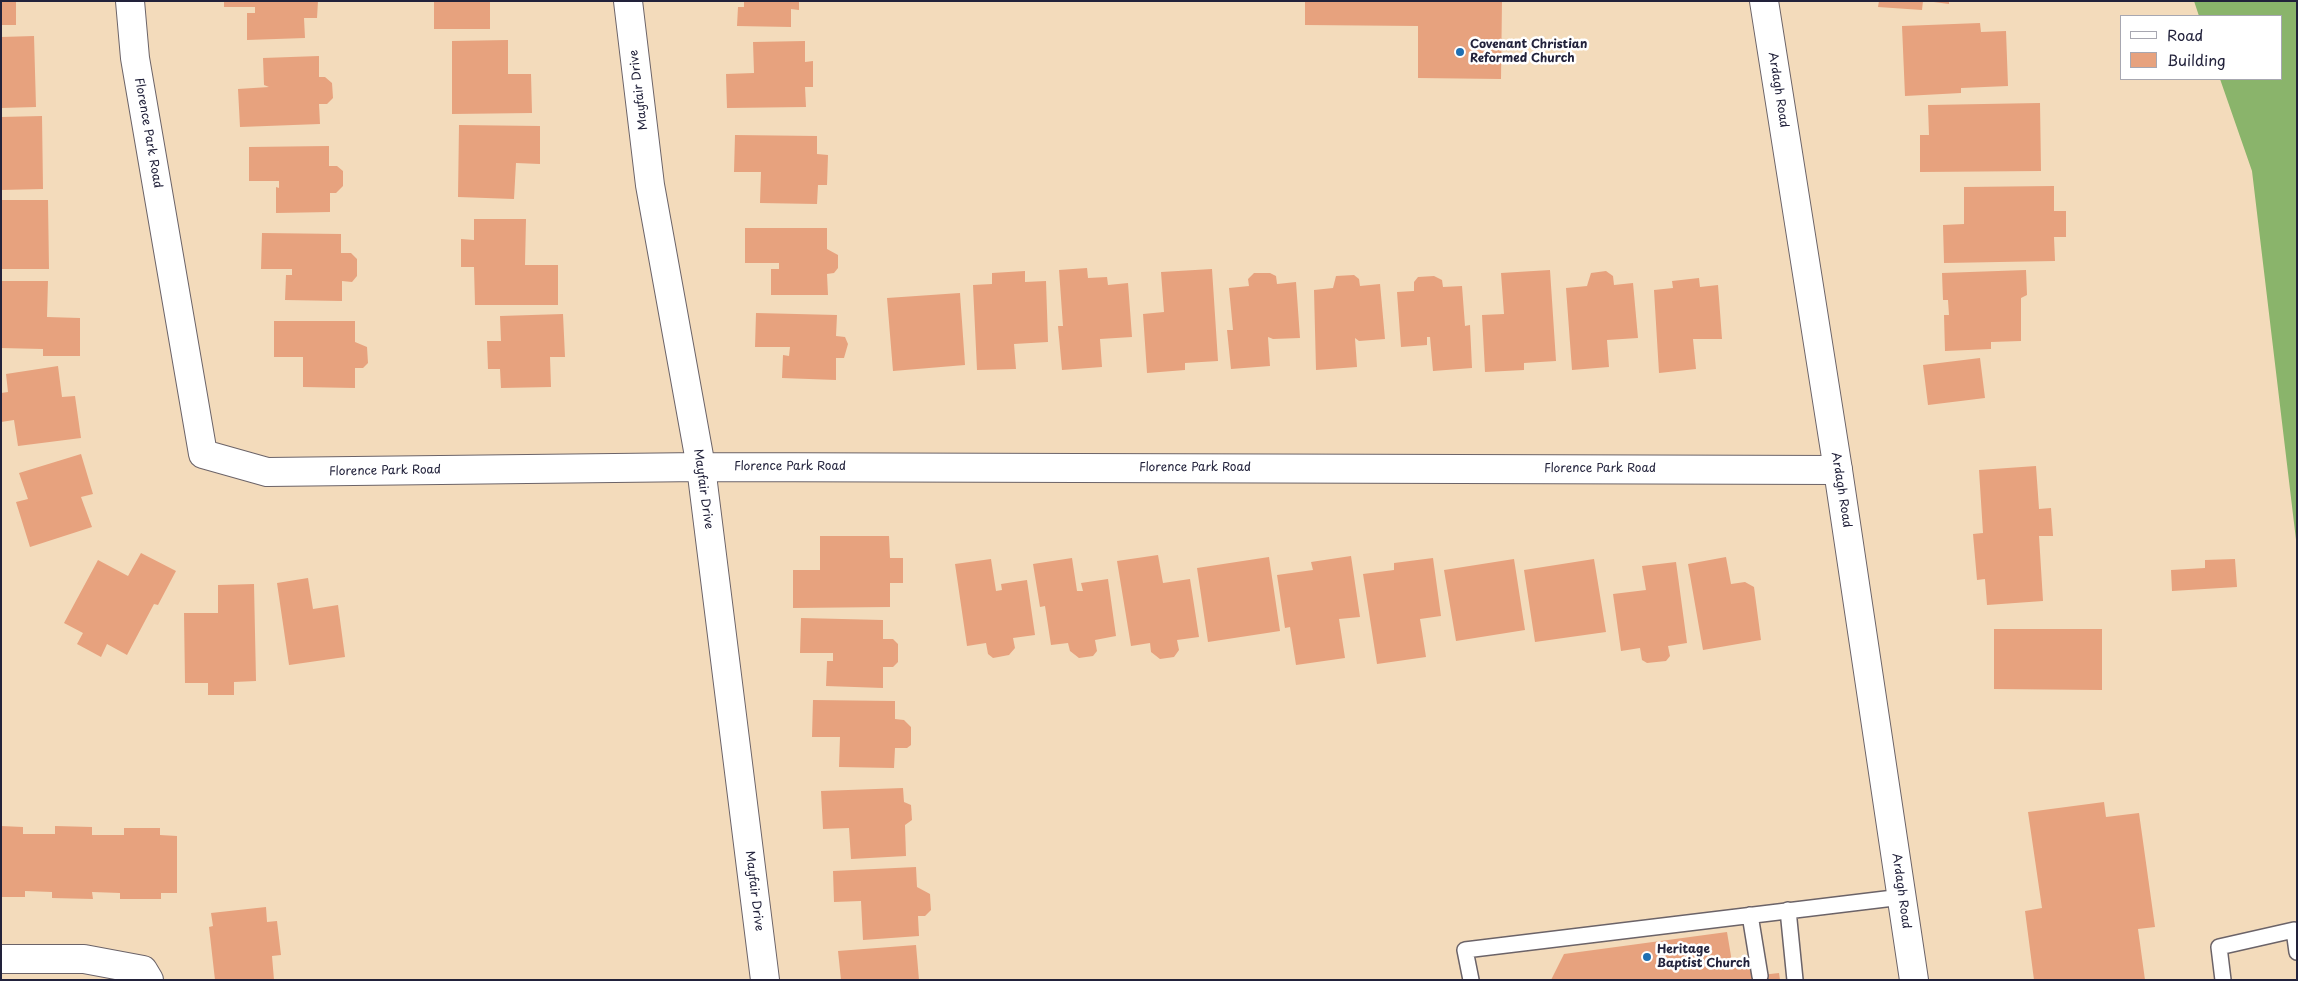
<!DOCTYPE html>
<html>
<head>
<meta charset="utf-8">
<style>
  body { margin:0 }
  #map { position:relative; width:2298px; height:981px; overflow:hidden; background:#f3dbbb; font-family:"Playpen Sans",sans-serif }
  canvas { display:block }
  .frame { position:absolute; inset:0; border:2px solid #22223b; pointer-events:none }
  .legend { position:absolute; left:2120px; top:15px; width:162px; height:65px; box-sizing:border-box; background:#fff; border:1px solid #a7a7b1; margin:0; padding:6px 9px; list-style:none; font-size:15px; color:#22223b }
  .legend li { display:flex; align-items:center; gap:10px; height:25px }
  .legend b { width:25px; border:1px solid #a7a7b1 }
</style>
</head>
<body>
<div id="map">
<canvas width="2298" height="981"></canvas>
<div class="frame"></div>
<ul class="legend">
<li><b style="height:6px;background:#fff"></b>Road</li>
<li><b style="height:14px;background:#e7a27e"></b>Building</li>
</ul>
</div>
<script>
const c = document.querySelector('canvas').getContext('2d');
c.lineJoin = 'round';
function fill(path, color) {
  c.fillStyle = color;
  c.fill(path, 'evenodd');
}
function trace(path, color, width, dash) {
  c.strokeStyle = color;
  c.lineWidth = width;
  c.lineCap = dash ? 'butt' : 'round';
  c.setLineDash(dash || []);
  c.stroke(path);
}
function drawText(font, color, halo, rows, align = 'center') {
  c.font = font + ' "Playpen Sans",sans-serif';
  c.lineWidth = 5;
  c.setLineDash([]);
  c.textBaseline = 'middle';
  c.strokeStyle = halo;
  c.fillStyle = color;
  for (const [text, x, y, turn = 0] of rows) {
    c.save();
    c.translate(x, y);
    c.rotate((+turn || 0) * Math.PI / 180);
    c.textAlign = isNaN(turn) ? turn : align;
    if (halo) c.strokeText(text, 0, 0);
    c.fillText(text, 0, 0);
    c.restore();
  }
}
const forest = new Path2D(`
  M2194,1H2297V548L2252,171L2220,79H2282V16H2199Z`);
const building = new Path2D(`
  M1,1H16V25H1Z
  M224,1H318L317,18H304L305,38L247,40V13H255V7H224Z
  M434,1H490V29H434Z
  M744,1H799V10L791,9V27L737,26L738,7H744Z
  M1305,1H1502L1501,79L1418,78V26L1305,25Z
  M1879,1H1923L1922,10L1878,7Z
  M1926,1H1949V4Z
  M1980,23L1981,32L2006,31L2008,86L1961,88V93L1905,96L1902,26Z
  M34,36L36,107L1,108V37Z
  M508,40V74H531L532,113L452,114V41Z
  M805,41V62L813,61V87H805L806,107L727,108L726,74L754,73L753,42Z
  M319,56V77H325L332,83L333,98L327,104H319L320,124L240,127L238,89L269,87L264,85L263,58Z
  M2040,103L2041,171L1920,172V135H1929L1928,105Z
  M42,116L43,189L1,190V117Z
  M459,125L540,126V164L516,163L514,199L458,197Z
  M735,135L817,136V154L828,155L827,185H818L817,204L760,203L761,172H734Z
  M329,146V166H337L343,171V186L336,193H330V212L276,213V187L279,188V181H249V147Z
  M2054,186V211H2066V237H2054L2055,261L1944,263L1943,225L1964,224V187Z
  M1,200H48L49,269H1Z
  M474,219H526L525,265H558V305H475L474,267H461V239L474,240Z
  M745,228H827V249L838,255V268L834,273L827,274L828,295H771V269H779V263H745Z
  M262,233L341,234V253H351L357,259V276L352,282L342,281V301L285,300L286,275H292V269H261Z
  M1087,268L1088,278L1107,277L1108,285L1128,283L1132,337L1100,339L1102,367L1062,370L1058,326H1063L1059,270Z
  M1212,269L1218,361L1185,363V370L1147,373L1143,314L1164,312L1161,272Z
  M1550,270L1556,361L1524,363V370L1485,372L1482,315L1504,314L1501,273Z
  M2026,270L2027,295L2021,298V341L1991,342V349L1945,351L1944,315H1949L1948,300H1943L1942,273Z
  M1025,271V282L1046,281L1048,342L1014,344L1016,369L977,370L973,285L992,284V273Z
  M1606,271L1613,276L1614,285L1633,283L1638,338L1607,340L1609,367L1572,370L1566,288L1587,286L1591,273Z
  M1254,273H1270L1276,276L1277,284L1296,282L1300,338L1273,339L1268,337L1270,366L1231,369L1227,330H1233L1229,288L1249,286L1248,279Z
  M1354,275L1359,279L1360,286L1380,284L1385,339L1359,341L1355,338L1357,367L1316,370L1314,290L1333,288L1336,276Z
  M1434,276L1442,280L1443,287L1462,286L1465,326L1470,325L1472,368L1433,371L1430,337H1427V345L1401,347L1397,292L1414,291V282L1418,277Z
  M1699,278L1700,287L1718,285L1722,339H1693L1696,369L1659,373L1654,290L1673,288L1672,281Z
  M1,281H48L47,317L80,318V356H43V349L1,348Z
  M960,293L965,365L893,371L887,298Z
  M756,313L837,315L836,336L845,337L848,344L844,358H836V380L782,378L783,355L789,356L790,347H755Z
  M563,314L565,357H550L551,387L501,388L500,369H488L487,341H501L500,316Z
  M274,321H355V342L367,347L368,363L363,368H355V388L303,387V357H274Z
  M1980,358L1985,398L1928,405L1923,365Z
  M58,366L62,397L75,396L81,438L18,446L14,420L1,422V393L8,392L6,374Z
  M81,454L93,494L81,497L92,527L30,547L16,502L28,499L19,473Z
  M2036,466L2039,509L2051,508L2053,536H2039L2043,601L1987,605L1985,579L1977,580L1973,534L1983,533L1979,470Z
  M820,536H889L890,558H903V583H890V607L793,608V570H820Z
  M141,553L176,571L158,605L154,604L127,655L107,644L101,657L77,644L83,633L64,623L98,560L128,576Z
  M1158,555L1163,583L1190,579L1199,637L1177,640L1179,650L1174,657L1160,659L1151,652L1150,643L1131,646L1117,561Z
  M1351,556L1360,617L1339,619L1345,658L1296,665L1290,627L1285,628L1277,575L1313,570L1311,562Z
  M1269,557L1280,631L1208,642L1197,568Z
  M1726,557L1731,584L1745,582L1754,587L1761,640L1703,650L1688,564Z
  M1072,558L1077,591H1083L1081,583L1108,579L1116,636L1095,640L1097,651L1093,656L1079,658L1070,651L1068,643L1051,645L1045,606L1040,607L1033,564Z
  M1433,558L1441,616L1420,619L1426,657L1377,664L1363,574L1394,570V563Z
  M991,559L996,591L1002,590L1001,584L1027,580L1035,635L1013,638L1015,648L1009,655L993,658L988,654L986,643L967,646L955,564Z
  M1514,559L1525,630L1456,641L1444,570Z
  M1594,559L1606,632L1535,642L1524,570Z
  M2235,559L2237,587L2172,591L2171,570L2205,568V560Z
  M1676,562L1687,643L1668,646L1670,656L1666,661L1647,663L1642,660L1640,648L1621,651L1613,594L1646,590L1642,566Z
  M308,578L313,609L338,605L345,657L289,665L277,583Z
  M254,584L256,681L234,682V695H208V683H185L184,613H218V585Z
  M801,618L883,620V639H893L898,644V662L893,667H883V688L826,686L827,661H833V653H800Z
  M1994,629H2102V690L1994,689Z
  M813,700L895,701V719L904,720L911,727V745L907,748H895L894,768L839,767L840,737H812Z
  M903,788L904,802L911,805L912,820L905,825L906,856L851,859L849,828L823,829L821,791Z
  M2104,802L2106,817L2139,813L2155,927L2138,929L2145,980H2034L2025,911L2042,908L2028,812Z
  M1,826L23,827V834H55V826L92,827V835H124V828H160V835L177,836V893H161V899H120V893L92,892L93,899L52,898V892L25,891V897H1Z
  M916,867L917,887L930,894L931,910L925,916H918L919,936L863,940L861,901L834,902L833,871Z
  M266,907L267,922L277,921L281,955L272,956L274,980H215L209,927L213,926L211,913Z
  M1727,932L1732,962L1750,959L1752,976L1779,973L1780,980H1551L1564,954Z
  M916,945L919,980H841L838,951Z`);
const service = new Path2D(`
  M1788,910L1795,980
  M1750,915L1760,976
  M1471,980L1465,950L1902,897
  M2223,980L2219,947L2294,930L2297,952`);
const minor = new Path2D(`
  M130,1L135,58L203,454L267,472L701,467L1838,470
  M628,1L650,185L701,467L765,980
  M1,959H84L143,970L149,980`);
const tertiary = new Path2D(`
  M1764,1L1838,470L1914,980`);
const markers = [
  [1460,52,5,"#1f6fb2"],
  [1647,957,5,"#1f6fb2"]
];
const poiNames = [
  ["Covenant Christian",1470,45],
  ["Reformed Church",1470,59],
  ["Heritage",1657,950],
  ["Baptist Church",1657,964]
];
const streetNames = [
  ["Mayfair Drive",639,90,-97],
  ["Ardagh Road",1778,90,81],
  ["Florence Park Road",148,133,80],
  ["Florence Park Road",790,467],
  ["Florence Park Road",1195,468],
  ["Florence Park Road",1600,469],
  ["Florence Park Road",385,471,-1],
  ["Mayfair Drive",703,489,82],
  ["Ardagh Road",1841,490,81],
  ["Mayfair Drive",754,891,83],
  ["Ardagh Road",1901,891,82]
];
fill(forest, '#8ab46b');
fill(building, '#e7a27e');
trace(service, '#6b6368', 18);
trace(minor, '#6b6368', 30);
trace(tertiary, '#6b6368', 30);
trace(service, '#fff', 15);
trace(minor, '#fff', 28);
trace(tertiary, '#fff', 28);
for (const [x, y, r, color] of markers) {
  const dot = new Path2D();
  dot.arc(x, y, r, 0, 2 * Math.PI);
  c.fillStyle = color;
  c.fill(dot);
  trace(dot, '#fff', 2);
}
drawText('bold 12px', '#22223b', '#fff', poiNames, 'left');
drawText('12px', '#22223b', '#fff', streetNames);
</script>
</body>
</html>
